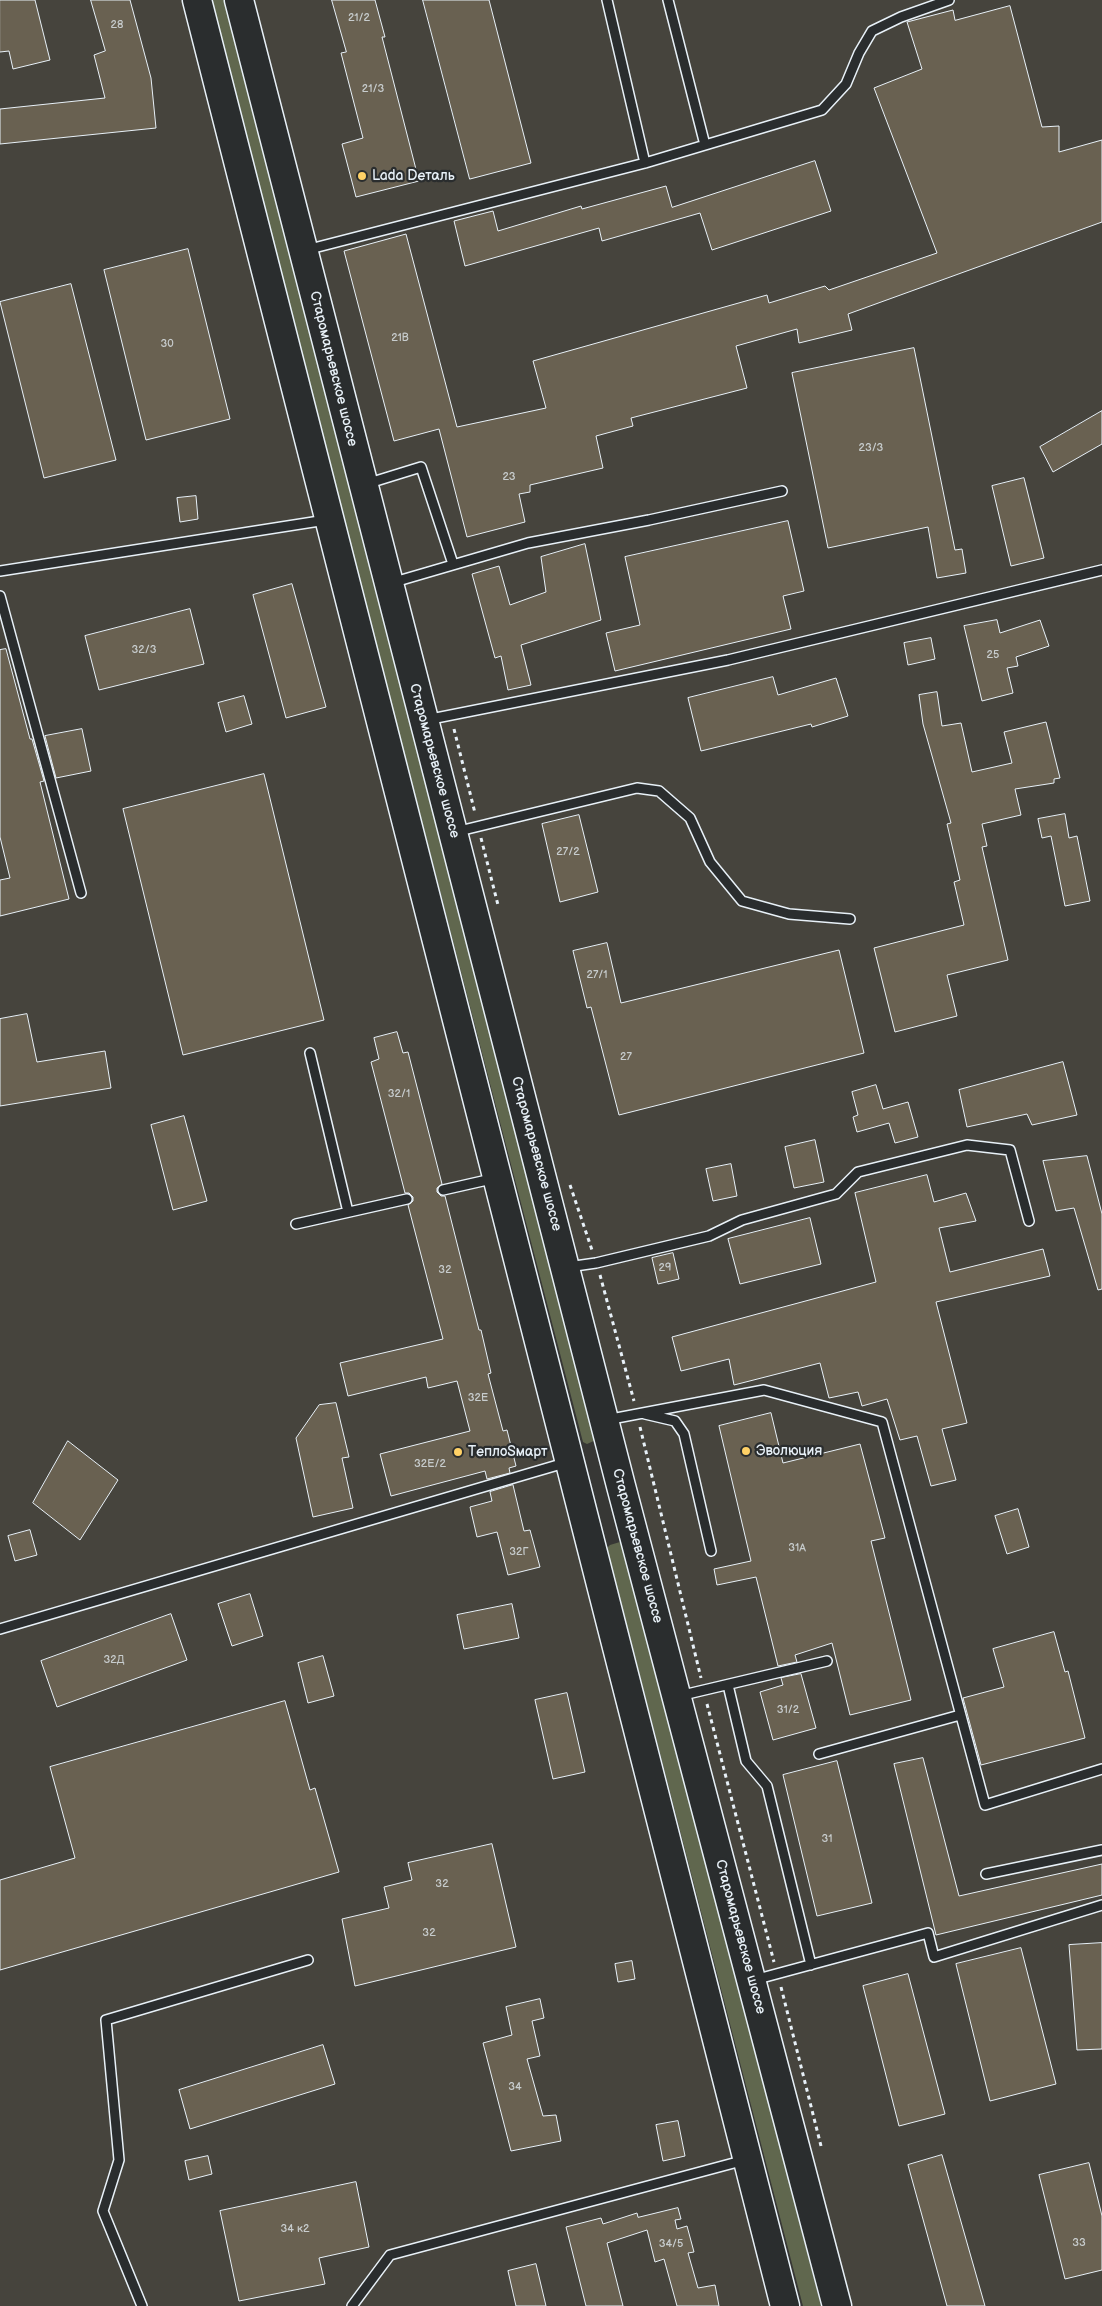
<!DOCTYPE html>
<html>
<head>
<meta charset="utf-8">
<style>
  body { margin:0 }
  canvas { display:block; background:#373735 }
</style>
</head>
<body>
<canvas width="1102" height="2306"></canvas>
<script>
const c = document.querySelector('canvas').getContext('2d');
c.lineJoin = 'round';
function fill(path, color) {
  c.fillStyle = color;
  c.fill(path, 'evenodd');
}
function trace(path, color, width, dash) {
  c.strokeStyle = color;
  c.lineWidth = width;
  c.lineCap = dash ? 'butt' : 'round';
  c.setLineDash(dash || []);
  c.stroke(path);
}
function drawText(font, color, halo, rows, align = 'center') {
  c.font = font + ' "Balsamiq Sans",sans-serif';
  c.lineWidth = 4.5;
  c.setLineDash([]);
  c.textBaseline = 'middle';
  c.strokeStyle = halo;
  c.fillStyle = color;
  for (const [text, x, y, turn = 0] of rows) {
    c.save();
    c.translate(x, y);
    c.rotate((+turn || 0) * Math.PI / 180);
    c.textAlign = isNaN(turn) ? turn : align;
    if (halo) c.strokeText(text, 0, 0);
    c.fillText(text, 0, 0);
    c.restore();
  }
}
const built = new Path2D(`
  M0,0H183L348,655L772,2306H0Z
  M247,0H1102V2306H842Z`);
const green = new Path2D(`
  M209,0H228L598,1439L587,1444L583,1442Z
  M620,1542L624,1543L821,2306H803L607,1548L610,1545Z`);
const building = new Path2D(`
  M0,0H35L50,60L13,69L9,51L0,52Z
  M91,0H130L151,78L156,128L0,144V109L105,98L94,55L105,51Z
  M332,0H375L385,37H382L419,181L356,197L342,144L363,138L341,53L346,52Z
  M423,0H489L531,163L470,179Z
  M1010,6L1042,127L1059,126V152L1102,140V222L848,314L852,330L799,343L797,329L736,346L747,388L631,418L633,426L596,436L603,468L530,485V492L519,494L525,522L467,537L439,429L394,441L344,251L406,234L457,427L546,408L533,361L767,295L769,303L825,286L829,290L937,253L874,88L922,69L907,22L953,10L955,20Z
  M815,161L831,211L712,250L700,213L602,241L599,228L465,266L454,221L493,211L498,231L581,206L582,209L666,186L672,207Z
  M188,249L230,419L146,440L104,270Z
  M71,284L116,460L44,478L0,302Z
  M914,348L955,550L962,549L966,573L937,578L928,527L828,548L792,373Z
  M1102,411V444L1053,472L1040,447Z
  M1024,478L1044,558L1011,566L992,486Z
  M196,496L198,519L180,522L177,498Z
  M788,521L804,591L783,596L791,629L615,671L606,633L640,625L625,557Z
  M585,544L601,620L521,645L531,685L508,690L501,656L495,658L472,574L499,566L510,605L546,592L541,557Z
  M292,584L326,707L286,718L253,595Z
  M190,609L204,664L99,690L85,636Z
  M997,620L1000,633L1040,620L1049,646L1016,657L1018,666L1007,668L1013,693L982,701L964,626Z
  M931,638L935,659L908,665L904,643Z
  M6,649L30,739H32L44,781L40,782L69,899L0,916V880L10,878L0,837V650Z
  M773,677L778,695L836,678L848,716L812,727L811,724L701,751L688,698Z
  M937,692L942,726L961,723L972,772L1012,763L1004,732L1046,722L1060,778L1054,779V783L1015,789L1021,815L982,824L987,846L982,847L1008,960L947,975L957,1016L895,1032L874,948L964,925L954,882L960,880L947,824L951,823L923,724L919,695Z
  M244,696L252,724L226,732L218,703Z
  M82,729L91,771L56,778L45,736Z
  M264,774L324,1020L183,1055L123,809Z
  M1065,814L1069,838L1077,836L1090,901L1065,906L1051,836L1042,838L1038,819Z
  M579,815L598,892L560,902L542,824Z
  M607,943L621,1003L839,950L864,1053L619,1115L591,1007L587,1008L573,951Z
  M27,1014L37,1062L105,1051L111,1088L0,1106V1019Z
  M397,1032L403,1053L408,1052L442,1184L437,1188V1192L441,1196H445L479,1330H481L491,1373L488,1374L503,1431L507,1430L516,1466L509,1468L510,1473L487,1479L485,1471L391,1496L380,1454L470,1431L457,1381L428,1388L426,1377L348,1396L340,1363L443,1339L408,1205L413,1201V1197L409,1193H405L371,1062L379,1059L374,1038Z
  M1063,1062L1077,1115L1032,1125L1027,1114L967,1127L959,1090Z
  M876,1085L883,1109L908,1102L918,1137L895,1143L889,1123L857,1132L853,1117L858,1115L852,1092Z
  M184,1116L207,1201L173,1210L151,1125Z
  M815,1140L824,1182L794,1188L785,1147Z
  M1087,1156L1102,1214V1289L1098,1290L1074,1208L1056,1211L1043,1161Z
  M731,1164L737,1196L713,1201L706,1169Z
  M927,1175L934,1202L966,1193L976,1221L939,1228L950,1272L1043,1249L1050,1276L936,1302L967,1423L942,1429L956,1480L931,1486L917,1436L900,1440L887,1399L862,1406L858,1392L829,1398L820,1363L734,1385L729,1359L681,1371L672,1337L876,1282L855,1193Z
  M810,1218L821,1264L740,1284L728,1239Z
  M673,1253L679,1279L658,1284L652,1258Z
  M336,1403L349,1457L342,1458L353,1508L313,1517L296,1438L319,1405Z
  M771,1413L783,1463L860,1444L885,1538L871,1541L911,1700L850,1715L832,1643L795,1655L797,1662L778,1666L756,1577L717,1585L714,1569L751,1561L719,1426Z
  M68,1441L118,1480L80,1540L33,1503Z
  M513,1485L524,1531L530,1530L540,1567L508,1575L497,1532L477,1537L470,1507L492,1501L490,1492Z
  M1018,1509L1029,1547L1007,1554L995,1516Z
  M30,1530L37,1555L15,1561L8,1536Z
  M250,1594L263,1636L232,1646L218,1604Z
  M512,1604L519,1638L464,1649L457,1615Z
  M171,1614L187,1660L57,1707L41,1661Z
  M1054,1632L1065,1672L1068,1671L1085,1738L981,1765L963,1698L1004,1687L993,1649Z
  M323,1656L334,1696L308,1703L298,1663Z
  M801,1674L816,1728L773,1740L760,1692L783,1685L781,1678Z
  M567,1693L585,1772L553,1779L535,1700Z
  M285,1701L310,1790L315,1788L339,1872L0,1970V1880L75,1858L50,1767Z
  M923,1758L959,1896L1102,1864V1895L936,1935L894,1764Z
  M837,1761L872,1903L817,1916L783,1775Z
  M492,1844L516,1947L355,1986L342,1919L389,1908L384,1887L412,1880L408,1863Z
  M1102,1943V2049L1077,2050L1069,1945Z
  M1021,1948L1056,2084L990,2101L956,1964Z
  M632,1961L635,1979L618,1982L615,1964Z
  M908,1974L945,2114L899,2126L863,1986Z
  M540,1999L544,2018L532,2021L540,2056L527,2059L543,2116L556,2115L561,2141L511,2151L483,2043L512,2035L506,2007Z
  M323,2045L335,2084L190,2129L179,2090Z
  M678,2121L685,2156L663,2161L656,2125Z
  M942,2155L985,2306H947L908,2165Z
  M208,2156L212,2174L189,2180L185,2161Z
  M1089,2163L1102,2216V2270L1065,2279L1039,2175Z
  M356,2182L369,2247L319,2258L325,2284L239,2301L220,2211Z
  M678,2208L681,2219L675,2220L677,2229L687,2226L694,2252L688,2253L698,2288L715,2285L719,2306H677L664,2259L655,2262L647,2230L607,2243L623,2306H586L566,2227L601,2218L603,2224L637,2213L638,2217Z
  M536,2264L546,2306H516L508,2271Z`);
const path = new Path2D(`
  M454,729L475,813
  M481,838L498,905
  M570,1185L592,1250
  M600,1275L634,1401
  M640,1427L701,1678
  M707,1704L774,1962
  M781,1987L821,2146`);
const service = new Path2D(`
  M607,0L645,163
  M668,0L705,145
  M306,250L645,163L822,110L846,84L859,53L872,31L901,17L949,0
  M366,484L421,467L453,564
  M0,571L326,520
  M391,583L528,543L649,520L782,491
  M0,596L81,893
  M426,720L728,660L1102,570
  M455,832L637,788L659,791L690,818L710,862L742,901L789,914L850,919
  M310,1053L348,1212
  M443,1190L496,1178
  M296,1224L407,1199
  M568,1267L596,1263L709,1236L742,1220L836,1194L858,1172L967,1145L1010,1150L1029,1221
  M645,1414L675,1421L684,1434L711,1551
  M606,1420L764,1390L882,1422L985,1805L1102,1769
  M0,1629L568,1462
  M728,1685L746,1761L767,1786L811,1965
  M679,1696L827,1661
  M819,1754L960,1715
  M986,1874L1102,1850
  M754,1980L928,1933L934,1957L1102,1905
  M142,2306L103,2211L119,2160L106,2020L308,1960
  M352,2306L390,2255L745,2160`);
const primary = new Path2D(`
  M197,0L785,2306
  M239,0L621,1486L837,2306`);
const markers = [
  [362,176,5,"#ffd166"],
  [746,1451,5,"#ffd166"],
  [458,1452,5,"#ffd166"]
];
const numberNames = [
  ["21/2",359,18],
  ["28",117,25],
  ["21/3",373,89],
  ["21В",400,338],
  ["30",167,344],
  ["23/3",871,448],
  ["23",509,477],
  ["32/3",144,650],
  ["25",993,655],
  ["27/2",568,852],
  ["27/1",597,975],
  ["27",626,1057],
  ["32/1",399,1094],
  ["29",665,1268],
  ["32",445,1270],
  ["32Е",478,1398],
  ["32Е/2",430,1464],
  ["31А",797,1548],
  ["32Г",519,1552],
  ["32Д",114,1660],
  ["31/2",788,1710],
  ["31",827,1839],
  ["32",442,1884],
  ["32",429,1933],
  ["34",515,2087],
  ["34 к2",295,2229],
  ["33",1079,2243],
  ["34/5",671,2244]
];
const poiNames = [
  ["Lada Dеталь",372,176],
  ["Эволюция",756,1451],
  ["ТеплоSмарт",468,1452]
];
const streetNames = [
  ["Старомарьевское шоссе",333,369,76],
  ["Старомарьевское шоссе",434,761,75],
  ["Старомарьевское шоссе",536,1154,75],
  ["Старомарьевское шоссе",637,1546,75],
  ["Старомарьевское шоссе",740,1937,75]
];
fill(built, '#46443d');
fill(green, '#60674e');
fill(building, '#696151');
trace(building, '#e8f1f8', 1);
trace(service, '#e8f1f8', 12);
trace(primary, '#e8f1f8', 31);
trace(path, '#e8f1f8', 3, [4, 4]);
trace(service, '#2a2d2e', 9);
trace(primary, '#2a2d2e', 28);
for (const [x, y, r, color] of markers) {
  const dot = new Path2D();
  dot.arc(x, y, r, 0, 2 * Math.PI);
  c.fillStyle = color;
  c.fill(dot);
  trace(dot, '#2a2d2e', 2);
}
drawText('11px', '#c8cdce', null, numberNames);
drawText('14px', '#e8f1f8', '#2a2d2e', poiNames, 'left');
drawText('14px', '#e8f1f8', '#2a2d2e', streetNames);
</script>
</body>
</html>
